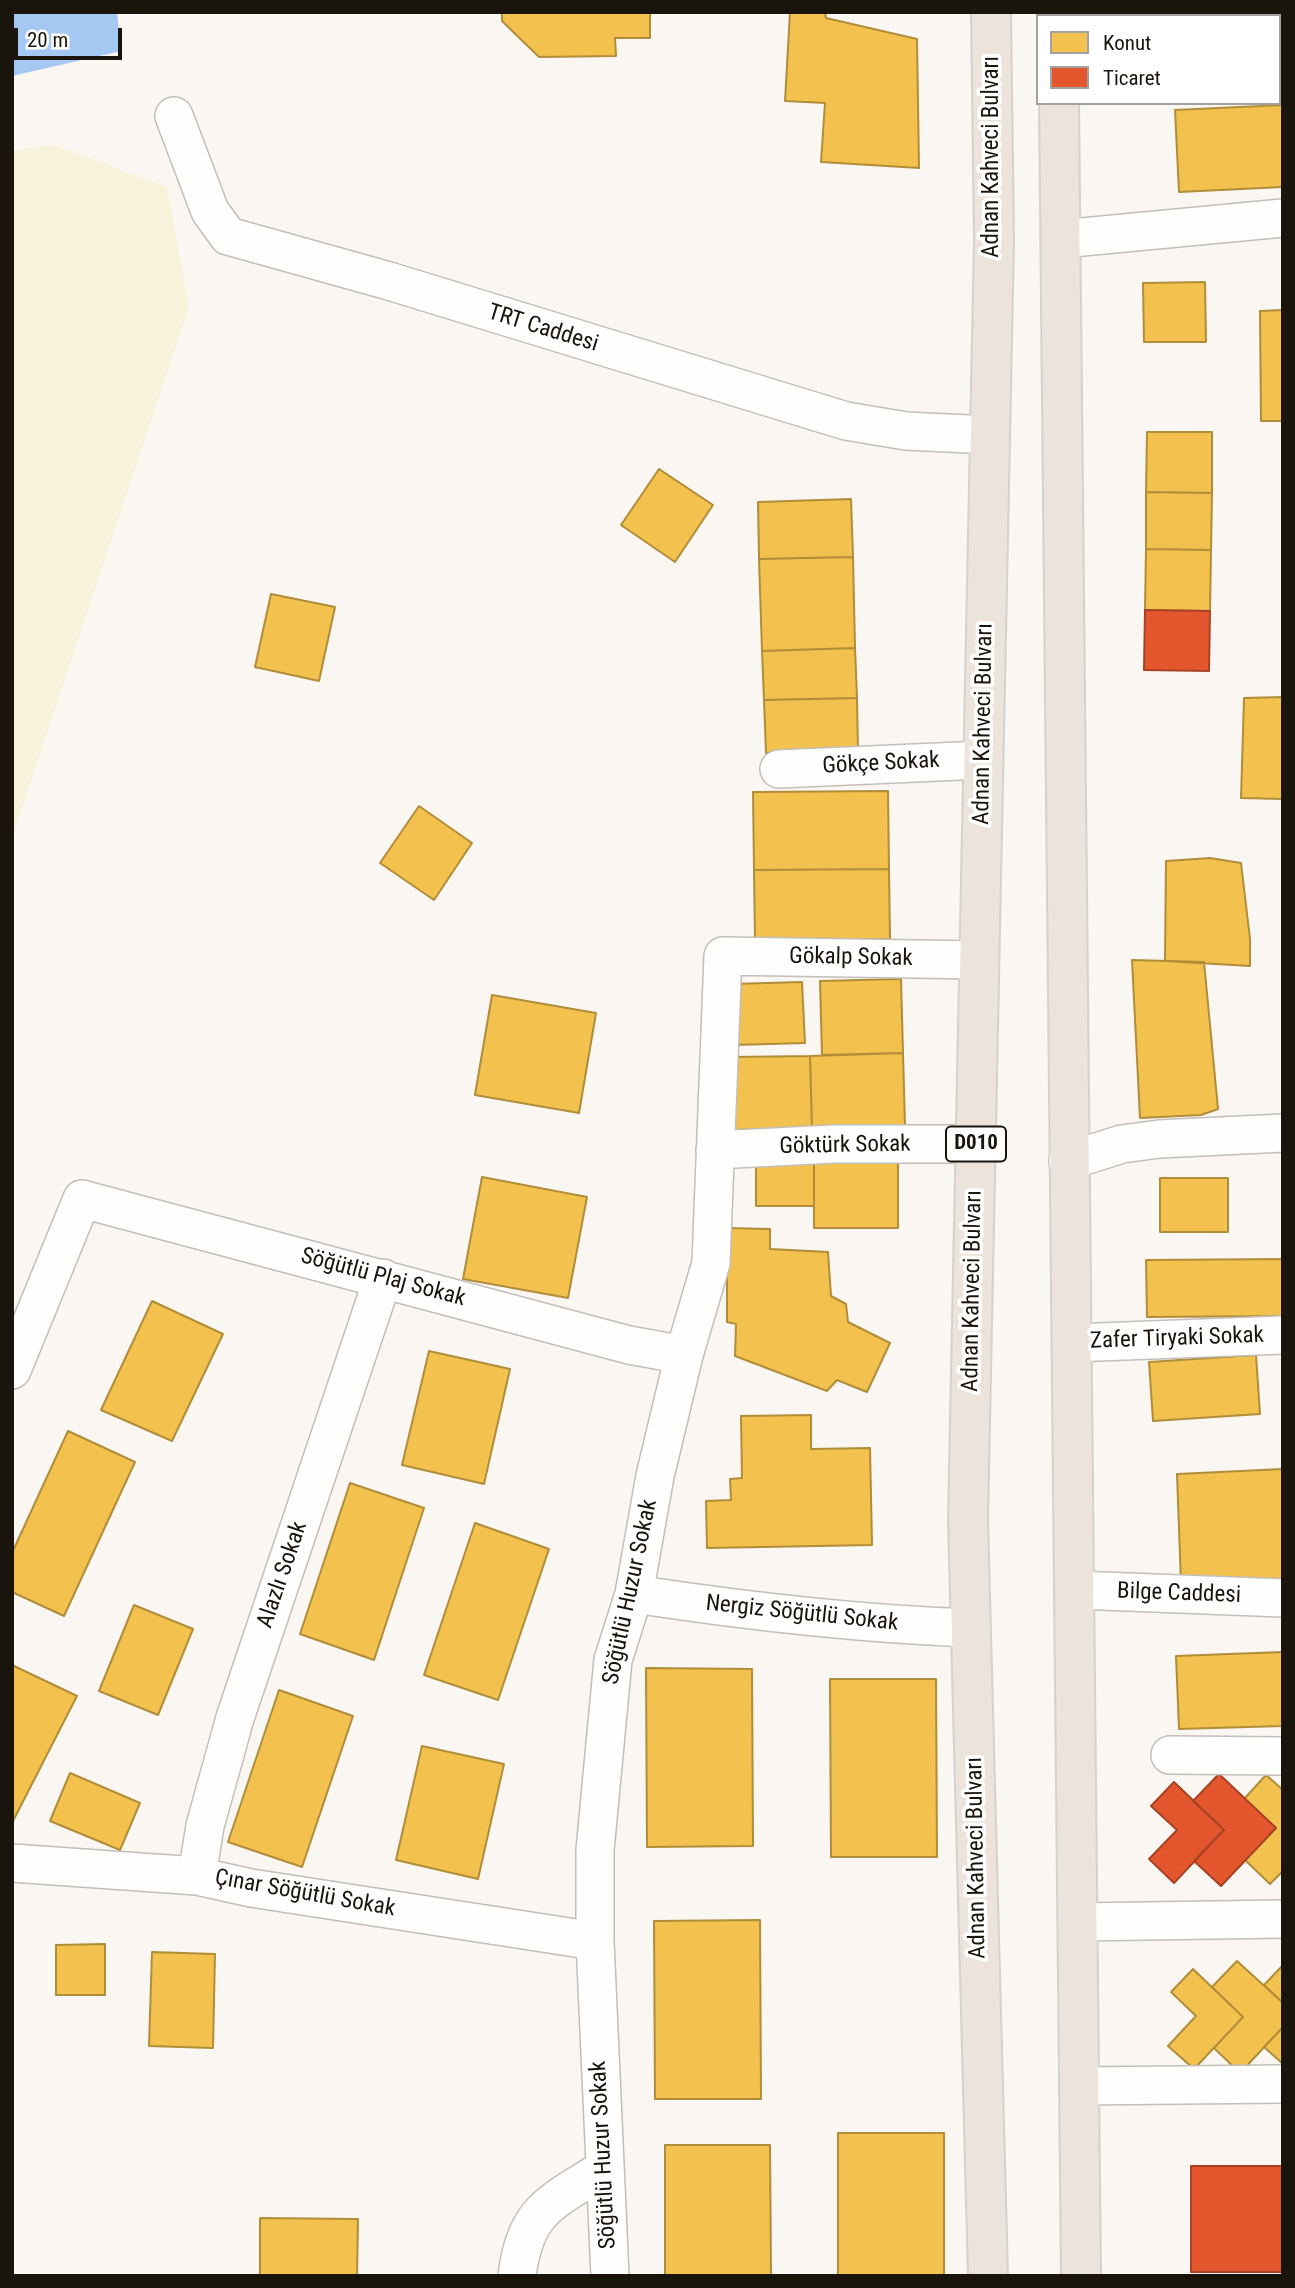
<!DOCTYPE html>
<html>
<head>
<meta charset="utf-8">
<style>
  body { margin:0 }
  #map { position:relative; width:1295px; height:2288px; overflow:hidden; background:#faf6f2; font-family:"Roboto Condensed",sans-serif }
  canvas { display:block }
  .frame { position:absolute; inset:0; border:14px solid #19140c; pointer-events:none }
  .legend { position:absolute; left:1036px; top:14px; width:245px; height:91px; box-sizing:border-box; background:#fff; border:2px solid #a3a19e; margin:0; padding:9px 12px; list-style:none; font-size:21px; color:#19140c }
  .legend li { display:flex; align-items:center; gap:14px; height:35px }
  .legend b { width:35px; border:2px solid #a3a19e }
  .scale { position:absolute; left:14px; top:28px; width:108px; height:32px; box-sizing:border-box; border:4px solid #19140c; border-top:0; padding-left:9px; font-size:21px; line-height:24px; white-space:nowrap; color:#19140c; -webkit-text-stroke:5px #fff; paint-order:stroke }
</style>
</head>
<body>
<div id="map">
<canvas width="1295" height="2288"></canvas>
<div class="frame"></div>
<ul class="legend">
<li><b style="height:19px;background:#f2c14e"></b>Konut</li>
<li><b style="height:19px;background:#e4572e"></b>Ticaret</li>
</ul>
<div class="scale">20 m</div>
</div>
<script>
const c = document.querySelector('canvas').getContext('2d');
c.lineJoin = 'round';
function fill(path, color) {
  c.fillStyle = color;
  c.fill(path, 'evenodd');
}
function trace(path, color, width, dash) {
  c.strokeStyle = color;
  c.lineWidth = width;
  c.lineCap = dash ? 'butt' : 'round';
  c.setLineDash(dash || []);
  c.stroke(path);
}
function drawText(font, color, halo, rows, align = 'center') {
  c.font = font + ' "Roboto Condensed",sans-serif';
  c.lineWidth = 7;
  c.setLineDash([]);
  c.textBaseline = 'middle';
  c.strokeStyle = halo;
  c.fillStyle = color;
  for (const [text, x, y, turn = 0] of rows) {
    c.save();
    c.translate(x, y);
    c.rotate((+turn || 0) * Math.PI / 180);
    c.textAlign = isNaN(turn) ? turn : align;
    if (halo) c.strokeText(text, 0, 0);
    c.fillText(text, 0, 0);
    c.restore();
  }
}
const sand = new Path2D(`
  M55,145L167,187L189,307L12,838V151Z`);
const water = new Path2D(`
  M12,12H117L121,51L12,76Z`);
const homes = new Path2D(`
  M502,12H650V38H615L616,56L539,57L502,21Z
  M790,12H825L826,18L917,39L919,168L821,162L825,103L785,101Z
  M1176,12H1283V52H1279V16H1176Z
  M1283,105V187L1179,192L1175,110Z
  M1205,282L1206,342H1144L1143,283Z
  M1283,310V421H1261L1260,311Z
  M1147,432H1212V493L1146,492Z
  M659,469L713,505L675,562L621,525Z
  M1146,492L1212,493L1211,550L1146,549Z
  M851,499L853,557L759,559L758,502Z
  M1146,549L1211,550L1210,611L1145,610Z
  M853,557L855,648L762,651L759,559Z
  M271,594L335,607L319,681L255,667Z
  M855,648L857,698L764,700L762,651Z
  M1283,697V799L1241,798L1244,698Z
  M857,698L858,751L766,753L764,700Z
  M888,791L889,869L754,870L753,792Z
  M419,806L472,843L434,900L380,863Z
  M1210,858L1241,863L1250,939V966L1165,961L1166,861Z
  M889,869L890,939L755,940L754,870Z
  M1132,960L1204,962L1218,1109L1201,1115L1140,1118Z
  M901,979L903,1053L822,1055L820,981Z
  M802,982L805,1043L734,1045L731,984Z
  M492,995L596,1013L579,1113L475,1095Z
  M903,1053L905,1126L812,1128L810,1056Z
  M810,1056L812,1128L735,1130L733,1057Z
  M756,1155L814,1156V1206H756Z
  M898,1155V1228H814V1156Z
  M482,1177L587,1197L568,1298L463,1279Z
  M1160,1178H1228V1232H1160Z
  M727,1228L770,1229V1249L828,1252L831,1296L846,1304L848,1322L890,1343L867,1392L837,1380L827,1391L735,1356L736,1324L727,1322Z
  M1283,1259V1316L1147,1317L1146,1260Z
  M152,1301L223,1334L172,1441L101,1410Z
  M429,1351L510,1369L484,1484L402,1465Z
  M1256,1355L1260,1414L1153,1421L1149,1362Z
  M811,1415V1449L870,1448L872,1545L707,1548L706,1501L731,1500L730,1479L742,1478L741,1416Z
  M68,1431L135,1462L64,1616L12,1592V1553Z
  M1283,1469V1579L1181,1583L1177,1474Z
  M350,1483L424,1508L374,1660L300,1634Z
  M475,1523L549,1549L498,1700L424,1675Z
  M134,1605L193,1629L158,1715L99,1691Z
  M1283,1652V1726L1179,1729L1176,1656Z
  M12,1665L77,1696L12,1823Z
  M646,1668L752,1669L753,1846L647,1847Z
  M830,1679H936L937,1857H831Z
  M279,1690L353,1716L302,1867L228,1842Z
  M422,1746L504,1764L478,1879L396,1860Z
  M70,1773L140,1803L120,1850L50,1821Z
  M1266,1775L1283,1790V1871L1270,1884L1245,1860L1276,1828L1244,1799Z
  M760,1920L761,2099H655L654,1921Z
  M105,1944V1995H56V1945Z
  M152,1952L215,1954L213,2048L149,2046Z
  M1237,1961L1283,2003V2027L1240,2073L1214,2048L1243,2017L1212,1987Z
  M1283,1965V2003L1264,1985Z
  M1193,1969L1243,2017L1194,2069L1168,2046L1196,2016L1171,1992Z
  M1283,2027V2064L1264,2047Z
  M838,2133H944V2276H838Z
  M665,2145H770L771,2276H665Z
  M260,2218L358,2219L357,2276H260Z`);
const shops = new Path2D(`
  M1145,610L1210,611L1209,671L1144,670Z
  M1219,1774L1276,1828L1221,1886L1194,1861L1224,1830L1193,1801Z
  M1174,1782L1224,1830L1174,1883L1149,1859L1177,1830L1151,1806Z
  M1191,2166H1283V2272H1191Z`);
const minor = new Path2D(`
  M174,116L210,211L228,236L389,281L846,421L906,431L990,435
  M1061,239L1283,218
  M779,769L983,760
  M715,1150L834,1144H976
  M1068,1161L1122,1144L1159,1139L1283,1133
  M1072,1343L1283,1335
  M12,1370L82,1199L629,1345L684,1355
  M1076,1590L1283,1598
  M634,1594C746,1611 858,1624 971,1628
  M1170,1755L1283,1756
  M12,1863L197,1876L251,1888L595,1941
  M197,1876L205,1826L235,1718L383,1278
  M1077,1922L1283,1919
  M1079,2086L1283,2084
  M517,2276C525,2209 552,2202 604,2169
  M610,2276L595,1941V1850L613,1660L634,1594L655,1476L684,1355L711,1263L723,956L980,960`);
const highway = new Path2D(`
  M1059,12V16
  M1059,103L1081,2276
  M988,2276L968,1520L994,240L991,12`);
const shields = [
  [976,1144,60]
];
const shieldNames = [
  ["D010",976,1144]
];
const streetNames = [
  ["Adnan Kahveci Bulvarı",992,157,-90],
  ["TRT Caddesi",543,329,17],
  ["Adnan Kahveci Bulvarı",984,724,-89],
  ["Gökçe Sokak",881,764,-3],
  ["Gökalp Sokak",851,958,1],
  ["Göktürk Sokak",845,1146,-1],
  ["Söğütlü Plaj Sokak",383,1278,15],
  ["Adnan Kahveci Bulvarı",973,1291,-89],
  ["Zafer Tiryaki Sokak",1177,1339,-2],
  ["Alazlı Sokak",283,1575,-71],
  ["Söğütlü Huzur Sokak",631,1592,-78],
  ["Bilge Caddesi",1179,1594,2],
  ["Nergiz Söğütlü Sokak",802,1614,6],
  ["Adnan Kahveci Bulvarı",977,1858,-91],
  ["Çınar Söğütlü Sokak",305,1894,10],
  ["Söğütlü Huzur Sokak",604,2155,-93]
];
fill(sand, '#f9f2db');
fill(water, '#a5c8f3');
fill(homes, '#f2c14e');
trace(homes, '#b18d3a', 2);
fill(shops, '#e4572e');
trace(shops, '#a74324', 2);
trace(minor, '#c3beb9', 40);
trace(highway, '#d4d1ce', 42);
trace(minor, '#fefefd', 37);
trace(highway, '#ece4da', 38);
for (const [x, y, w] of shields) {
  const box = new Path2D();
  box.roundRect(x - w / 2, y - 17.5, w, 35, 5);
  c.fillStyle = '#fff';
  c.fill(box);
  trace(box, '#19140c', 2);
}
drawText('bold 21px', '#19140c', null, shieldNames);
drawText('23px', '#19140c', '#fff', streetNames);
</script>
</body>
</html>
